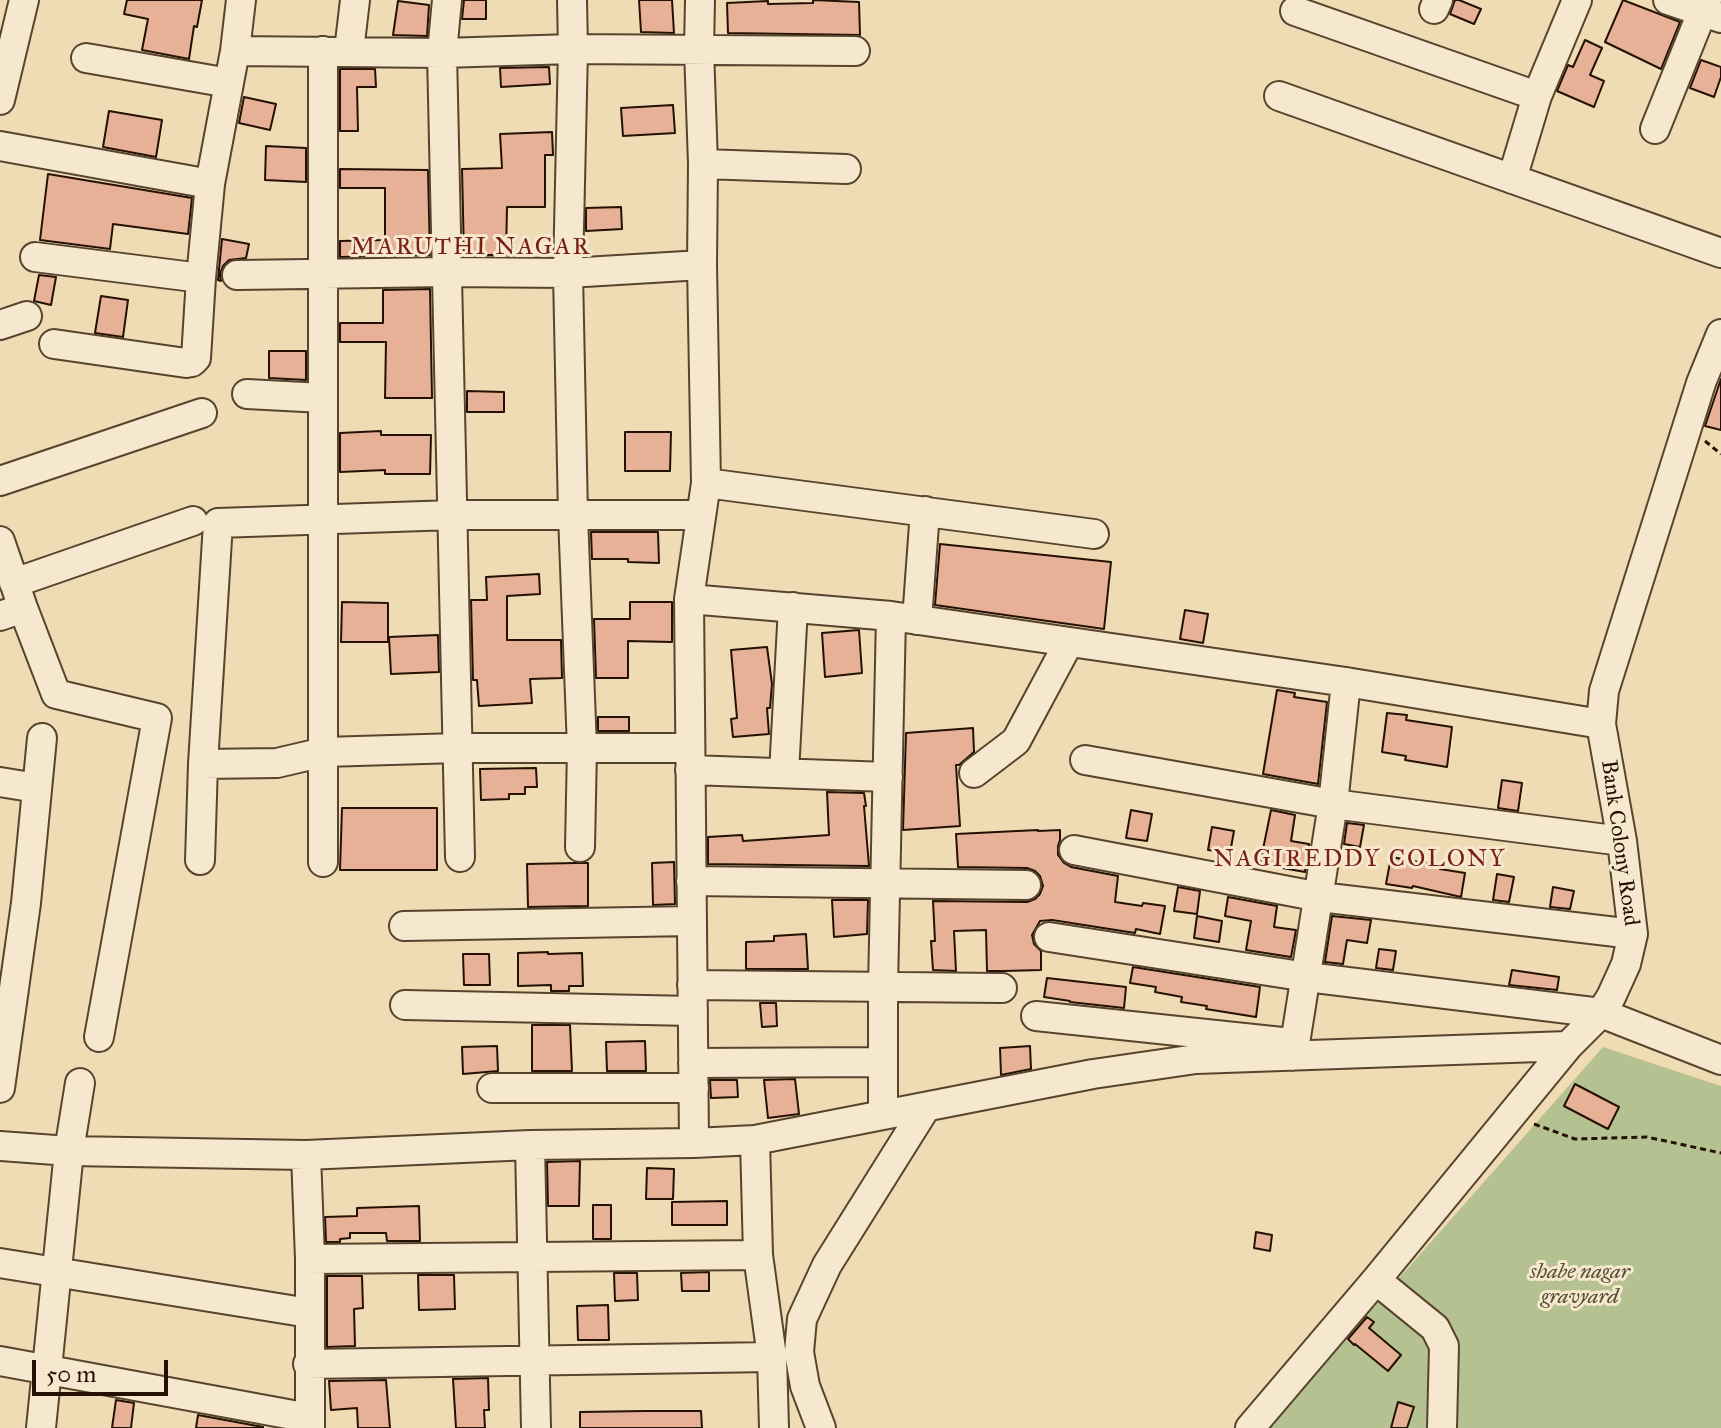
<!DOCTYPE html>
<html>
<head>
<meta charset="utf-8">
<style>
  body { margin:0 }
  #map { position:relative; width:1721px; height:1428px; overflow:hidden; background:#efdbb4; font-family:"IM FELL Great Primer",serif }
  canvas { display:block }
  .scale { position:absolute; left:32px; top:1360px; width:136px; height:36px; box-sizing:border-box; border:4px solid #241103; border-top:0; padding-left:10px; font-size:24px; line-height:28px; white-space:nowrap; color:#241103; -webkit-text-stroke:6px #f5e8ce; paint-order:stroke }
</style>
</head>
<body>
<div id="map">
<canvas width="1721" height="1428"></canvas>
<div class="scale">50 m</div>
</div>
<script>
const c = document.querySelector('canvas').getContext('2d');
c.lineJoin = 'round';
function fill(path, color) {
  c.fillStyle = color;
  c.fill(path, 'evenodd');
}
function trace(path, color, width, dash) {
  c.strokeStyle = color;
  c.lineWidth = width;
  c.lineCap = dash ? 'butt' : 'round';
  c.setLineDash(dash || []);
  c.stroke(path);
}
function drawText(font, color, halo, rows, align = 'center') {
  c.font = font + ' "IM FELL Great Primer",serif';
  c.lineWidth = 6;
  c.setLineDash([]);
  c.textBaseline = 'middle';
  c.strokeStyle = halo;
  c.fillStyle = color;
  for (const [text, x, y, turn = 0] of rows) {
    c.save();
    c.translate(x, y);
    c.rotate((+turn || 0) * Math.PI / 180);
    c.textAlign = isNaN(turn) ? turn : align;
    if (halo) c.strokeText(text, 0, 0);
    c.fillText(text, 0, 0);
    c.restore();
  }
}
const green = new Path2D(`
  M1603,1047L1721,1086V1428H1267Z`);
const building = new Path2D(`
  M127,0H202L197,27L194,26L189,59L142,50L148,19L124,14Z
  M464,0H486V19H462Z
  M639,0H672L674,33L641,32Z
  M813,0L859,2L860,35L728,33L727,3L768,1V4L813,3Z
  M1455,0H1459L1481,9L1474,24L1450,14Z
  M1623,0L1680,22L1661,69L1605,42Z
  M398,1L429,5L427,36L393,35Z
  M1585,40L1602,48L1590,75L1604,81L1594,107L1557,91L1568,65L1573,67Z
  M1701,60L1721,67V77L1714,97L1690,88Z
  M549,67L550,84L501,87L500,68Z
  M340,69H375L376,87H357L358,131H340Z
  M244,97L276,104L270,130L239,123Z
  M673,105L675,133L623,136L621,108Z
  M109,111L162,120L156,157L103,147Z
  M552,132L553,155H545V207H507L506,255H464L462,169L502,168L500,134Z
  M266,146L306,148V182L265,180Z
  M340,169L428,170L430,255L340,257V241L385,240V188H340Z
  M48,174L192,198L188,234L113,224L110,249L40,240Z
  M621,207L622,229L586,231V208Z
  M222,239L249,244L246,258L229,260L223,266L220,274L221,281L218,280Z
  M39,275L56,277L51,305L34,301Z
  M430,289L432,398H385L386,342H340V323H383V290Z
  M101,296L128,300L123,337L95,333Z
  M269,351H306V380L269,378Z
  M1721,379V430L1705,426Z
  M467,391L504,392V412H467Z
  M381,431V435H431L430,474H385V470L340,472V433Z
  M625,432H671L670,471H625Z
  M591,532H658L659,563L628,562V559H592Z
  M940,544L1111,562L1104,629L935,605Z
  M539,574L540,594L507,596V640H561L562,678L530,679L532,703L479,706L477,680H473L471,600H487L486,577Z
  M342,602L388,603V642H341Z
  M630,602H672V642L628,641V678H596L594,619H630Z
  M1185,610L1208,614L1203,643L1180,639Z
  M859,630L862,673L825,677L822,633Z
  M438,635L439,672L391,674L389,637Z
  M767,647L772,684L770,708H767L769,734L733,737L731,719L737,718L731,650Z
  M1277,690L1295,693L1294,697L1327,702L1318,784L1263,774Z
  M1387,713L1407,715L1406,720L1452,727L1447,767L1405,760L1406,756L1382,752Z
  M598,717H629V731H598Z
  M973,728L974,752L959,765H956L960,826L903,830L906,733Z
  M536,768L537,787H525V794H509V799L481,800L480,769Z
  M1502,780L1522,783L1518,811L1498,808Z
  M827,792L864,793L866,806H864L869,866L708,864V837L742,835L743,841L829,835Z
  M342,808H437V870H340Z
  M1131,810L1152,814L1147,841L1126,838Z
  M1271,810L1295,815L1291,841L1309,844L1305,872L1260,864Z
  M1347,823L1364,825L1360,847L1344,844Z
  M1212,827L1234,831L1230,853L1208,850Z
  M1038,830V831L1060,830V840L1058,846V855L1064,863L1071,867L1118,876L1115,902L1142,906L1143,903L1165,906L1160,934L1136,929L1135,933L1052,920L1040,921L1032,935L1034,944L1041,951V970L1004,971H987L986,930L954,931L956,971L933,970L931,941H935L933,901L1027,902L1035,899L1040,894L1043,886L1040,876L1035,871L1027,868L958,867L956,834Z
  M1391,857L1441,866L1440,869L1465,873L1461,897L1413,886L1412,888L1386,884Z
  M674,862L675,904L653,905L652,863Z
  M575,863H588V906L528,907L527,864Z
  M1497,874L1514,877L1509,902L1493,900Z
  M1178,887L1200,891L1197,914L1174,911Z
  M1553,887L1574,891L1570,909L1550,907Z
  M1228,897L1277,906L1274,927L1296,930L1291,957L1246,950L1251,921L1225,916Z
  M832,900H868L867,934L834,937Z
  M1197,916L1222,921L1219,942L1194,938Z
  M1332,916L1371,920L1367,943L1347,940L1343,964L1325,962Z
  M806,934L808,969H746V942L774,941V936Z
  M1379,949L1396,951L1393,970L1376,968Z
  M548,952V954L582,953L583,986H569V991H551V985L518,986V953Z
  M463,954H489L490,985H464Z
  M1133,967L1260,987L1256,1017L1206,1009L1207,1006L1181,1002L1182,997L1155,992L1156,987L1130,983Z
  M1512,970L1559,977L1557,990L1509,985Z
  M1047,978L1126,987L1124,1008L1070,1002V1001L1044,997Z
  M760,1003H776L777,1026L762,1027Z
  M532,1025H570L572,1071H532Z
  M645,1041L646,1071H607L606,1042Z
  M497,1046L498,1071L463,1074L462,1047Z
  M1030,1046L1031,1069L1001,1075L1000,1048Z
  M795,1079L799,1114L768,1118L764,1080Z
  M710,1080H737L738,1097L711,1098Z
  M1575,1084L1619,1107L1608,1129L1564,1106Z
  M580,1161L579,1206H548L547,1162Z
  M647,1168L674,1169L673,1199H646Z
  M727,1201V1225H672V1202Z
  M593,1205H611V1239H593Z
  M419,1206L420,1241H387L386,1233H350V1238L340,1239V1242H326L325,1217L357,1216V1208Z
  M1256,1232L1272,1235L1270,1251L1254,1248Z
  M709,1272V1291H682L681,1273Z
  M614,1273H637L638,1300L615,1301Z
  M418,1275H454L455,1309L419,1310Z
  M327,1276H362L363,1308L354,1309L355,1346L327,1347Z
  M608,1305L609,1340H578L577,1306Z
  M1367,1317L1374,1322L1369,1328L1401,1355L1388,1371L1355,1344L1354,1345L1348,1339Z
  M488,1378L489,1410H484L485,1428H456L453,1379Z
  M386,1380L390,1428H358L357,1408L331,1410L329,1381Z
  M116,1400L134,1403L131,1428H112Z
  M1398,1402L1414,1407L1407,1428H1391Z
  M646,1411H701L702,1428H580V1412Z
  M198,1415L263,1427V1428H196Z`);
const path = new Path2D(`
  M1705,441L1721,454
  M1534,1124L1575,1139L1647,1137L1721,1153`);
const minor = new Path2D(`
  M447,0L442,53L460,857
  M572,0L573,49L568,273L573,515L582,748L580,847
  M1668,0L1721,18
  M1434,9L1438,0
  M1295,11L1537,96
  M235,51L442,53L573,49L855,51
  M349,51L355,0
  M86,58L229,83
  M1279,96L1721,253
  M0,100L24,0
  M1655,129L1707,0
  M0,146L210,184
  M703,164L846,169
  M1512,179L1537,96L1577,0
  M35,257L201,278
  M237,275L447,272L568,273L702,265
  M0,325L27,316
  M54,344L186,363L192,362L196,358L201,278L210,184L235,51L241,0
  M247,394L323,398
  M0,481L202,413
  M706,483L1094,534
  M0,541L23,608L56,694L157,718L99,1037
  M14,583L193,521
  M689,599L891,616L1346,682L1601,724
  M0,616L23,608
  M917,620L925,511
  M1085,760L1333,804L1622,841
  M203,764L277,763L324,752L458,748H690
  M690,770L888,777
  M784,773L793,607
  M974,773L1016,741L1069,642
  M0,782L37,788
  M1074,850L1320,897L1633,934
  M200,860L203,764L218,523L453,515H700
  M323,862V51
  M691,881L1026,885
  M404,926L692,921
  M1049,937L1307,977L1601,1013L1721,1060
  M692,985L1002,988
  M405,1005L693,1011
  M1036,1016L1282,1042
  M1293,1056L1333,804L1346,682
  M693,1063L883,1062
  M0,1088L26,903L42,738
  M492,1088H694
  M883,1115V987L891,616
  M755,1140L758,1255L772,1357L774,1428
  M694,1143L689,599L706,483L702,265L703,164L699,49L700,0
  M530,1145L536,1428
  M0,1146L69,1151L306,1155L530,1145L694,1143L755,1140L1093,1074L1196,1059L1568,1046
  M306,1155L310,1259V1428
  M310,1259L758,1255
  M0,1263L309,1313
  M1376,1280L1435,1328L1444,1346L1442,1428
  M0,1361L309,1418
  M308,1364L772,1357
  M41,1428L69,1151L80,1083
  M821,1428L805,1386L799,1352L802,1319L827,1265L926,1107
  M1250,1428L1376,1280L1568,1046L1601,1013L1611,997L1626,964L1633,934L1622,841L1601,724L1604,691L1701,383L1721,334`);
const streetNames = [
  ["Bank Colony Road",1619,843,82]
];
const parkNames = [
  ["shabe nagar",1580,1273],
  ["gravyard",1580,1298]
];
const neighbourhoodNames = [
  ["MARUTHI NAGAR",471,248],
  ["NAGIREDDY COLONY",1360,860]
];
fill(green, '#b5c190');
fill(building, '#e7b198');
trace(building, '#241103', 2);
trace(minor, '#57442f', 32);
trace(path, '#241103', 3, [6, 4]);
trace(minor, '#f5e8ce', 28);
drawText('22px', '#241103', '#f5e8ce', streetNames);
drawText('italic 22px', '#574f34', '#f5e8ce', parkNames);
c.letterSpacing = '2px';
drawText('24px', '#7a1f14', '#f5e8ce', neighbourhoodNames);
c.letterSpacing = '0px';
</script>
</body>
</html>
